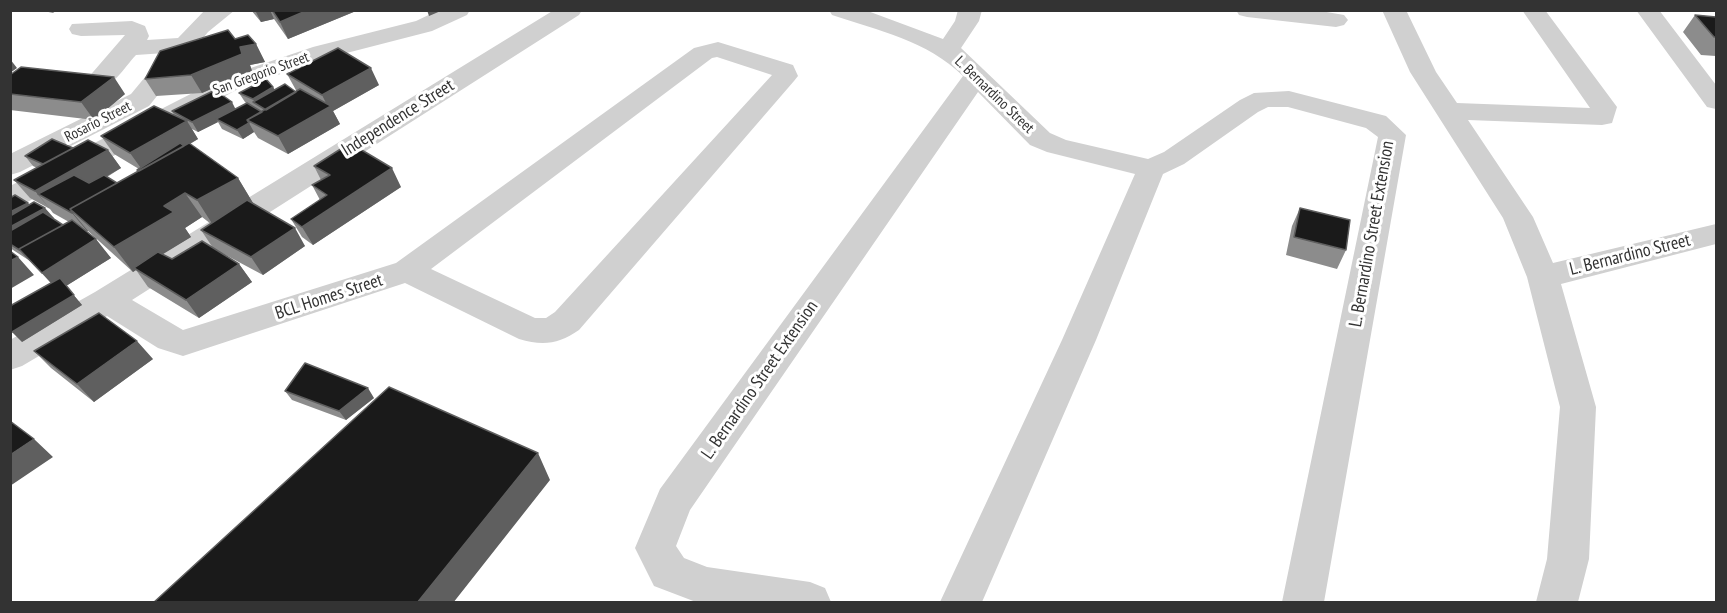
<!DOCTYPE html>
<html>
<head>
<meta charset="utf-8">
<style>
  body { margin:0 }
  #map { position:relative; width:1727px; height:613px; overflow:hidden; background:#fff; font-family:"PT Sans Narrow",sans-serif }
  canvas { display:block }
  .frame { position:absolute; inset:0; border:12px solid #333; pointer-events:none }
</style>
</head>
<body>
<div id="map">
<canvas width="1727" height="613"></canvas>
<div class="frame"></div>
</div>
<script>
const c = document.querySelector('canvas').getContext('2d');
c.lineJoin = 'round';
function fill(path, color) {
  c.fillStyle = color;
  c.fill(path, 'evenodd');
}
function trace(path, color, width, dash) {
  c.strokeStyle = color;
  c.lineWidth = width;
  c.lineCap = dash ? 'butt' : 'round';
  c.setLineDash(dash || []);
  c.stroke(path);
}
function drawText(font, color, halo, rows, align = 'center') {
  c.font = font + ' "PT Sans Narrow",sans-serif';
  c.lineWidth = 6;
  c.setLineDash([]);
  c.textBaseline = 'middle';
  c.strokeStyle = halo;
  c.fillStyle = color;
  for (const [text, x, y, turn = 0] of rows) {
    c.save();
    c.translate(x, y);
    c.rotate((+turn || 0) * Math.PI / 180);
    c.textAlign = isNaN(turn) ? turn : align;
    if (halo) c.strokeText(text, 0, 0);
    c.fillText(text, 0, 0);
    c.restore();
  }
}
const minor = new Path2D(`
  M205,10H235L208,32L149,106L20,172L10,175V154L131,94L165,53L136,55C122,70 109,95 87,89L83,84L87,79L125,35L81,36L72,34L69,29L72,24L132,21L145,26L149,36L147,40L178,38Z
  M439,10H470L467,15L432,31L331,57L242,87L20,206L10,209V186L224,77L313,47L416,21Z
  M554,10H582L579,15L132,300L183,330L396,263L694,48L718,42L793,65L798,76L794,81L579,330C559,344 543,346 519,339L405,283L183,356L158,348L107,316L22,366L10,370V340L95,292ZM717,57L772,75L555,312L546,318H535L431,269L712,58Z
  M829,10H865L943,39L955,21L958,10H982L979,21L961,48L1050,133L1066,140L1148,159L1164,152L1240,100L1254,93L1289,91L1386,116L1406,135L1324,602H1282L1378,137L1366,128L1288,107H1268L1258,112L1184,164L1163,174L1096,340L982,602H940L1062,340L1135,174L1047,152L1030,145L978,92L690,510L676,546L684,558L707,567L810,582L825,588L831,602H696L654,586L635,548L660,489L963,76C928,41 877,30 832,15Z
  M1236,10H1315L1344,15L1348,20L1344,25L1336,27L1247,17L1239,15Z
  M1382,10H1406L1436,72L1457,103L1590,108L1522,10H1545L1617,107L1612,123L1602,125L1468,120L1533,217L1553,263L1716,224V244L1561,284L1596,407L1589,559L1578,602H1536L1547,559L1560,407L1527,277L1503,218L1410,72Z
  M1636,10H1659L1716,85V109L1707,107Z`);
const wall = new Path2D(`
  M39,10H57L53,13Z
  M251,10H355L356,11L288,39L274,19L261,22Z
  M1695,15L1716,17V56L1701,55L1683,32Z
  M235,39L256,44L265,62L250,65L252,71L202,93L156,96L145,79Z
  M287,74L379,85L333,111L340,124L288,154L258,138L254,132L243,139L222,129L218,122L198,132L192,129L198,139L190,144L238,178L253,203L305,246L263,275L220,252L239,264L252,282L199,318L148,287L136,270L133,272L88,231H87L111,258L66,286L82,305L22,342L51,283L30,261L10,248V198L29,205L63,225L69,222L53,213L50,209L30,198L14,180L37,168L33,166L25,156L74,148L108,150L121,168L107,177L117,183L138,172L137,170L139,169L114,154L101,136L174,115L172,111L236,109L246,103L245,102L239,93L273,87L275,90L296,92H297ZM202,217L211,224L201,230L213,248L172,259L162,254L191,237L185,228Z
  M10,75L125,94L94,120L10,110Z
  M314,166L401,187L313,245L302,237L291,219L320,200L312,185L321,180Z
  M1300,208L1346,250L1337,269L1286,255L1292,226Z
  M34,351L153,359L94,402L51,368Z
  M285,391L374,398L346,420L292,400Z`);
const shadedWall = new Path2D(`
  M255,10H270L274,19L261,22Z
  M308,10H355L356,11L288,39L280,22Z
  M427,10H443L429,16Z
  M256,44L265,62L250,65L252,71L202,93L191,75L240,47Z
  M10,59L17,68L10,73Z
  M371,68L379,85L333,111L340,124L288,154L278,136L328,107L322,95Z
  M114,77L125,94L94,120L81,102Z
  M273,87L278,97L255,103L253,99Z
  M232,102L237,112L216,119L218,122L198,132L192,122Z
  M187,121L198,139L143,171L130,153Z
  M249,123L254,132L243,139L237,130Z
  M108,150L121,168L57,205L38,194L50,209L35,191Z
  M392,168L401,187L313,245L302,227Z
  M238,178L253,203L213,225L197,200Z
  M185,193L202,217L185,228L191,237L137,270L134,268L136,270L133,272L114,247L164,206Z
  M28,203L36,213L10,227V212Z
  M45,208L54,218L10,242V227Z
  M72,213H73L88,231H87Z
  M295,228L305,246L263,275L251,257Z
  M96,239L111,258L66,286L82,305L22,342L12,332L58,291L42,273Z
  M18,257L34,275L10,289V261Z
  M239,264L252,282L199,318L186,300Z
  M137,341L153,359L94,402L77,384Z
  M368,388L374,398L346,420L339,411Z
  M34,439L53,457L10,486V455Z
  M538,453L550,480L453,603H417Z`);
const building = new Path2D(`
  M272,10H308L280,22Z
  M1695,15L1716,17V37H1714Z
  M228,30L235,39L248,35L256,44L240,47L242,54L191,75L145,79L160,51Z
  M338,48L371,68L322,95L287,74Z
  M21,67L114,77L81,102L10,94V75Z
  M266,79L273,87L253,99L239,93Z
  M285,84L296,92L266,110L253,102Z
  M300,89L331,106L278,136L247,120Z
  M215,90L232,102L192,122L172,111Z
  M247,103L262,112L247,120L249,123L237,130L216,119Z
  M154,106L187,121L130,153L101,136Z
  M52,139L73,148L43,164L25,156Z
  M88,140L108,150L35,191L14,180Z
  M180,143L184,146L139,171L137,170Z
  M189,143L238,178L197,200L185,193L164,206L174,212L114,247L70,209Z
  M350,143L392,168L302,227L291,219L327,195L312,185L330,175L314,166Z
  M74,175L89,183L104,175L117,183L70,209L73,213H72L38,194Z
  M15,195L28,203L10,212V198Z
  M247,200L295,228L251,257L201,230Z
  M34,202L45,208L10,227V216Z
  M1300,208L1350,220L1346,250L1294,237Z
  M43,212L63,225L19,249L21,251L10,244V231Z
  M72,220L96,239L42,273L19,249Z
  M202,241L239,264L186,300L134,268L158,252L172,259Z
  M10,251L18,257L10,261Z
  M60,278L74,295L12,332L10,330V306Z
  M99,313L137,341L77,384L34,351Z
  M305,363L368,388L339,411L285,391Z
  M389,387L538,453L417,603H153Z
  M10,421L34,439L10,455Z`);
const farStreetnames = [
  ["San Gregorio Street",261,74,-20],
  ["L. Bernardino Street",994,95,44],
  ["Rosario Street",98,122,-27]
];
const streetNames = [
  ["Independence Street",398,118,-32],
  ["L. Bernardino Street Extension",1372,234,-80],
  ["L. Bernardino Street",1630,255,-14],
  ["BCL Homes Street",329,297,-18],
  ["L. Bernardino Street Extension",760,380,-55]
];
fill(minor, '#d0d0d0');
fill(wall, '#8c8c8c');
fill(shadedWall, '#5f5f5f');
fill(building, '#1a1a1a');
trace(building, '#5f5f5f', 1.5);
drawText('15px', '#333', '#fff', farStreetnames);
drawText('18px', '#333', '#fff', streetNames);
</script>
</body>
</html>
